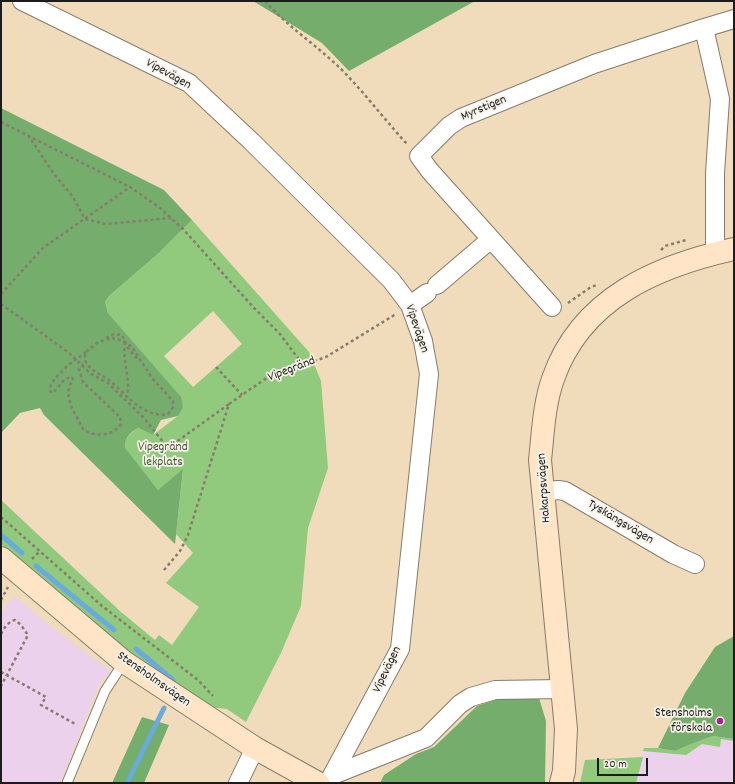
<!DOCTYPE html>
<html>
<head>
<meta charset="utf-8">
<style>
  body { margin:0 }
  #map { position:relative; width:735px; height:784px; overflow:hidden; background:#f0dcbb; font-family:Dekko,sans-serif }
  canvas { display:block }
  .frame { position:absolute; inset:0; border:2px solid #1c1c1c; pointer-events:none }
  .scale { position:absolute; left:597px; top:758px; width:51px; height:18px; box-sizing:border-box; border:2px solid #1c1c1c; border-top:0; padding-left:5px; font-size:12px; line-height:14px; white-space:nowrap; color:#1c1c1c; -webkit-text-stroke:3px #f7f3e8; paint-order:stroke }
</style>
</head>
<body>
<div id="map">
<canvas width="735" height="784"></canvas>
<div class="frame"></div>
<div class="scale">20 m</div>
</div>
<script>
const c = document.querySelector('canvas').getContext('2d');
c.lineJoin = 'round';
function fill(path, color) {
  c.fillStyle = color;
  c.fill(path, 'evenodd');
}
function trace(path, color, width, dash) {
  c.strokeStyle = color;
  c.lineWidth = width;
  c.lineCap = dash ? 'butt' : 'round';
  c.setLineDash(dash || []);
  c.stroke(path);
}
function drawText(font, color, halo, rows, align = 'center') {
  c.font = font + ' Dekko,sans-serif';
  c.lineWidth = 3.5;
  c.setLineDash([]);
  c.textBaseline = 'middle';
  c.strokeStyle = halo;
  c.fillStyle = color;
  for (const [text, x, y, turn = 0] of rows) {
    c.save();
    c.translate(x, y);
    c.rotate((+turn || 0) * Math.PI / 180);
    c.textAlign = isNaN(turn) ? turn : align;
    if (halo) c.strokeText(text, 0, 0);
    c.fillText(text, 0, 0);
    c.restore();
  }
}
const built = new Path2D(`
  M16,597L54,629L111,671L100,683L60,783H1V615L9,601Z
  M734,694V783H580L585,760L642,757L644,748H658L675,751Z`);
const green = new Path2D(`
  M192,220L309,352L321,381L328,468L308,528L301,606L281,653L246,722L227,709L209,707L133,657L1,544V500L121,612L155,640L159,635L172,645L199,607L166,583L193,553L176,534L183,470L158,490L125,449C125,438 129,434 138,428L153,435L178,416L183,408L180,397L108,313L105,302L109,296L160,252ZM213,311L242,344L193,387L164,356Z
  M713,736L734,739V741L721,739L720,747L702,744L686,755L643,751L644,748H658L675,751L691,744Z
  M643,757L636,783H580L585,760Z`);
const forest = new Path2D(`
  M253,1H475L349,71L322,43Z
  M1,108L164,190L192,220L160,252L109,296L105,302L108,313L181,397L183,408L178,416L161,420L153,435L138,428C129,433 125,438 125,448L158,490L183,469L175,544L44,415L40,408L20,413L1,433Z
  M734,636V739L713,736L691,744L675,751L658,748L685,693L715,647Z
  M514,694L539,698L546,721L545,783H380L384,775L416,754L434,747L477,706Z
  M142,717L169,725L144,783H112Z`);
const stream = new Path2D(`
  M1,535L22,553
  M36,566L114,630
  M136,649L172,679L176,686
  M127,783L164,708`);
const path = new Path2D(`
  M265,1C287,26 316,45 340,68C364,92 384,119 407,144
  M1,122L130,187
  M28,135L54,174L73,197L85,219L106,224L171,218
  M661,250L665,246L686,240
  M1,294L43,248L130,187L159,207L183,229L254,308L280,334L303,365
  M568,303L591,287L597,285
  M1,304L68,352L91,374L108,383L143,417L168,448L229,404
  M106,338L114,334L122,335L128,348L139,361
  M112,338L123,341L132,347L152,378L173,401V407L168,414C144,419 126,394 110,381C103,375 92,372 87,364C84,360 85,356 86,352L98,342Z
  M125,342C122,361 131,378 127,397
  M86,352C76,359 49,378 50,391L53,393L65,379L72,377L73,380C61,397 76,413 83,429C93,438 114,436 121,424L120,417L83,382L79,369L83,365H87
  M216,367L242,395
  M1,517L102,606L198,680L213,696
  M32,559L39,552
  M164,570L180,551L188,535L229,404L268,377L326,357L396,314
  M1,600L8,587
  M1,634C4,628 8,622 15,620L21,625L28,635L1,686
  M1,672L46,697L41,705L77,725`);
const lane = new Path2D(`
  M67,783L105,691L124,662`);
const street = new Path2D(`
  M22,1L189,83L251,141L391,280L410,305L423,341L429,374L400,649L328,783
  M704,28L734,19
  M437,285L491,239
  M410,305L427,293
  M552,307L430,171L419,156L449,126L461,118L594,64L704,28L720,99L715,173V253
  M544,492L558,490L565,491L673,554L695,564
  M333,775L426,738L460,704L471,697L495,690L561,689
  M238,783L255,748`);
const secondary = new Path2D(`
  M1,558L124,662L255,748L318,783
  M561,783L564,771L566,729L540,460C543,433 544,404 553,379C581,298 657,266 734,249`);
const markers = [
  [720,721,4,"#b5179e"]
];
const streetNames = [
  ["Vipevägen",168,75,29],
  ["Myrstigen",484,109,-23],
  ["Vipevägen",416,329,71],
  ["Vipegränd",292,370,-21],
  ["Hakarpsvägen",545,488,-94],
  ["Tyskängsvägen",620,523,31],
  ["Vipevägen",388,670,-64],
  ["Stensholmsvägen",153,680,35]
];
const parkNames = [
  ["Vipegränd",163,448],
  ["lekplats",163,463]
];
const poiNames = [
  ["Stensholms",712,714],
  ["förskola",712,729]
];
fill(built, '#ebd1eb');
fill(green, '#91c97d');
fill(forest, '#74ad6c');
trace(stream, '#6aabde', 5);
trace(lane, '#867c6c', 11);
trace(street, '#867c6c', 20);
trace(secondary, '#867c6c', 24);
trace(path, '#867c6c', 2.5, [3, 3]);
trace(lane, '#fff', 9);
trace(street, '#fff', 18);
trace(secondary, '#ffe4c6', 22);
for (const [x, y, r, color] of markers) {
  const dot = new Path2D();
  dot.arc(x, y, r, 0, 2 * Math.PI);
  c.fillStyle = color;
  c.fill(dot);
  trace(dot, '#f7f3e8', 1.5);
}
drawText('13px', '#1c1c1c', '#f7f3e8', streetNames);
drawText('13px', '#45593e', '#f7f3e8', parkNames);
drawText('13px', '#1c1c1c', '#f7f3e8', poiNames, 'right');
</script>
</body>
</html>
